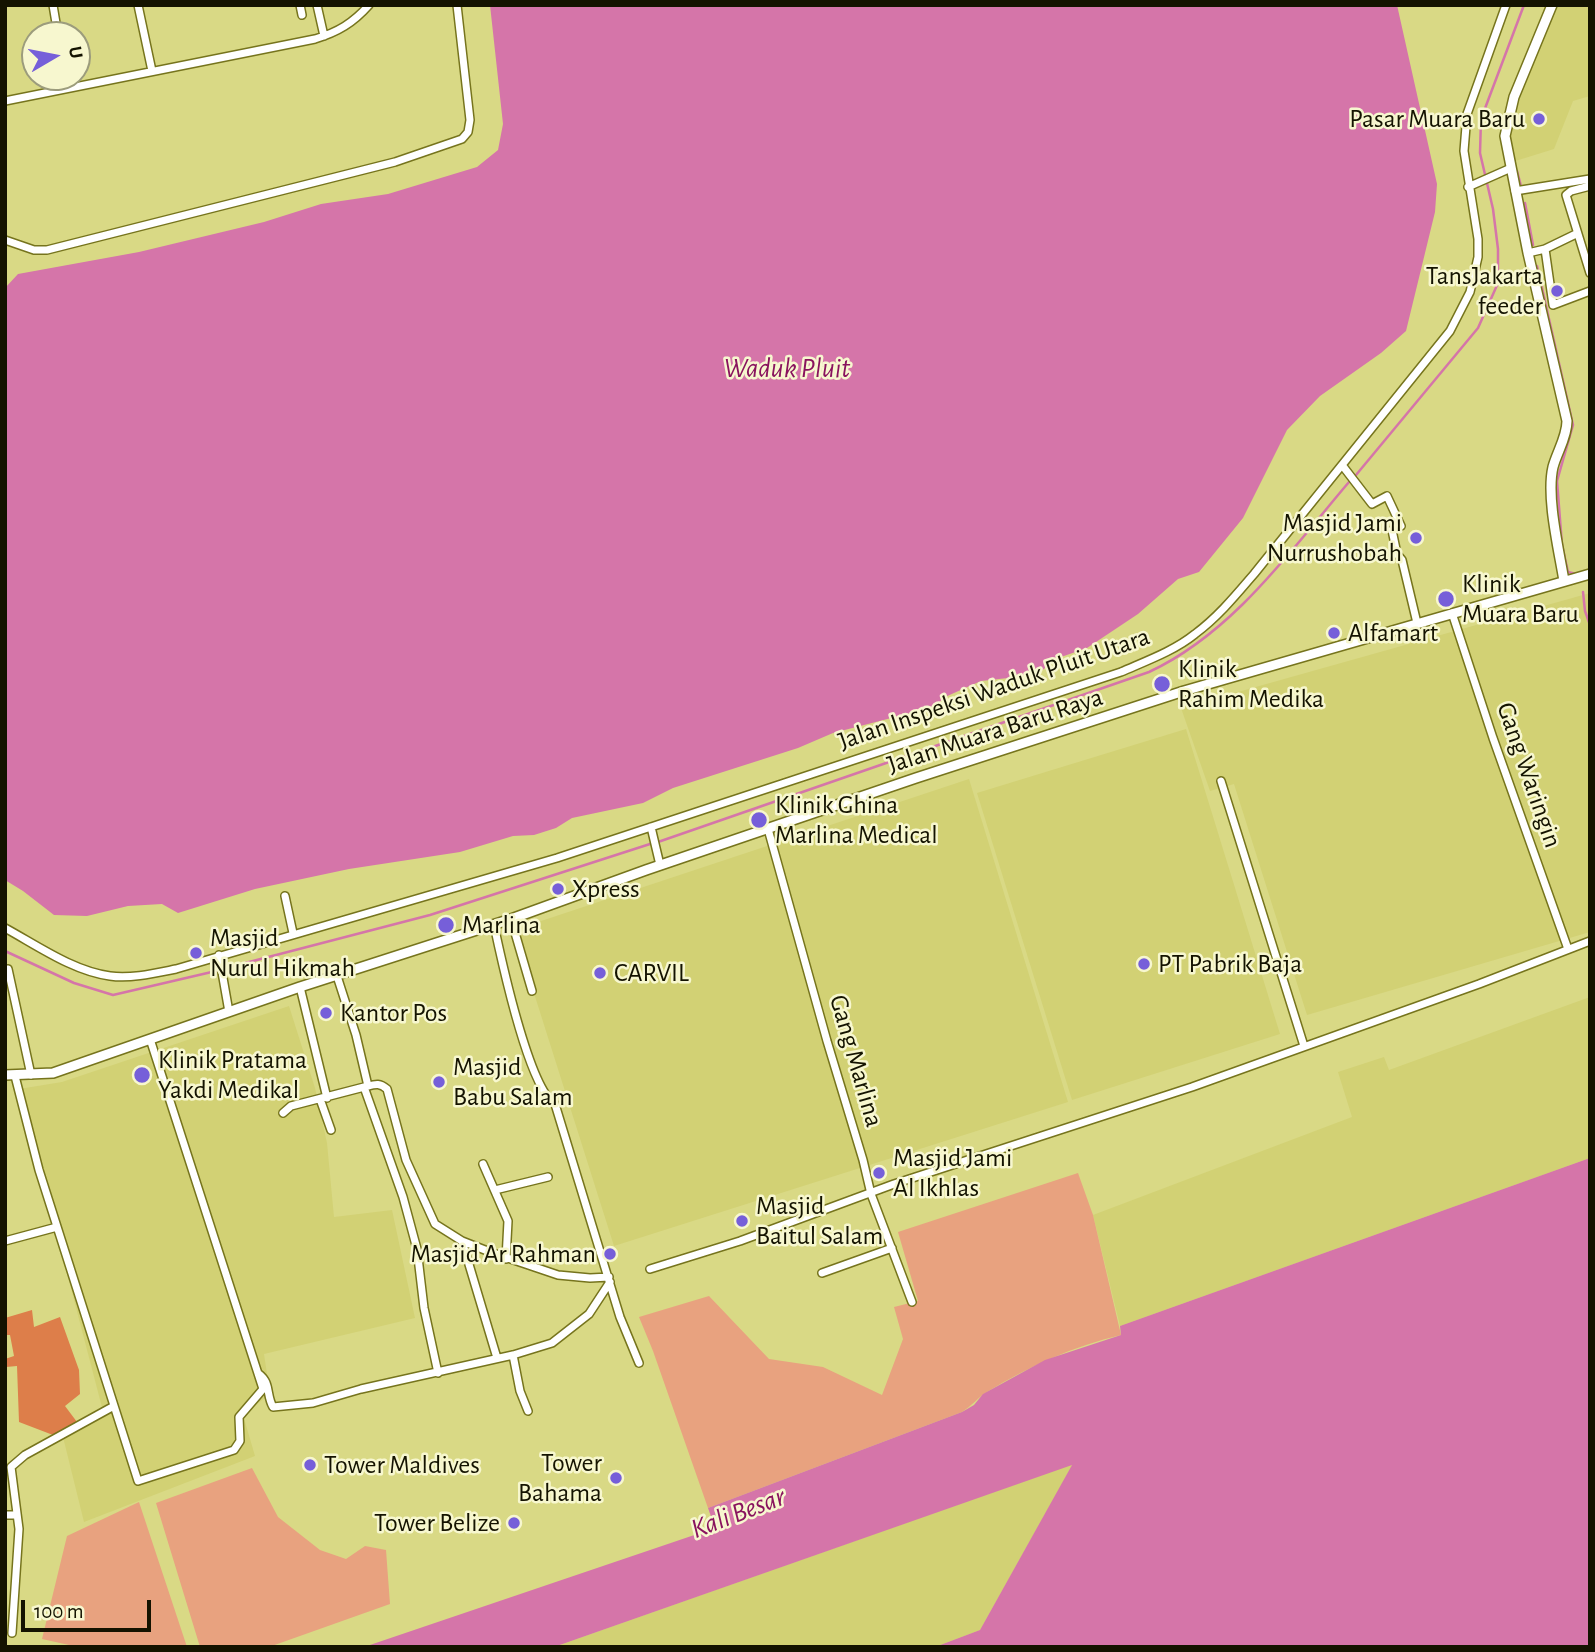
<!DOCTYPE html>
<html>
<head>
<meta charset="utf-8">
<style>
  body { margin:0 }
  #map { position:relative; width:1595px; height:1652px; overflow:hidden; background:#d9d985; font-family:"Alegreya Sans",sans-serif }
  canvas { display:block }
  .frame { position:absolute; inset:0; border:7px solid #141300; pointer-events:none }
  .north { position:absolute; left:21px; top:21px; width:70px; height:70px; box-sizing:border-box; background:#f7f7cf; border:2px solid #9c9c7c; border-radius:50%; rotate:80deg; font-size:19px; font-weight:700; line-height:28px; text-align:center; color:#141300 }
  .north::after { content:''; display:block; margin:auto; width:24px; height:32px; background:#765fd9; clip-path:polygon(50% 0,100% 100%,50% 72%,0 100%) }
  .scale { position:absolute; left:21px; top:1600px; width:130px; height:32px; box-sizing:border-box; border:4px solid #141300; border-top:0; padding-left:9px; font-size:21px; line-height:24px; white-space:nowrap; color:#141300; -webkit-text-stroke:5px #f7f7cf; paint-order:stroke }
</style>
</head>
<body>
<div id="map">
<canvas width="1595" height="1652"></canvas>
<div class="frame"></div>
<div class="north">U</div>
<div class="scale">100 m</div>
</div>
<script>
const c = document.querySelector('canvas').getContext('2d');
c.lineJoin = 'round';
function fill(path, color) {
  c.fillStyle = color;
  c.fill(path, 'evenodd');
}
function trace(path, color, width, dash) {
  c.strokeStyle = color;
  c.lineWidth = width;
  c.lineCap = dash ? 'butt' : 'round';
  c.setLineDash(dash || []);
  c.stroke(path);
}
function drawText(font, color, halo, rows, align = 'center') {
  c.font = font + ' "Alegreya Sans",sans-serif';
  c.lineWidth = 5;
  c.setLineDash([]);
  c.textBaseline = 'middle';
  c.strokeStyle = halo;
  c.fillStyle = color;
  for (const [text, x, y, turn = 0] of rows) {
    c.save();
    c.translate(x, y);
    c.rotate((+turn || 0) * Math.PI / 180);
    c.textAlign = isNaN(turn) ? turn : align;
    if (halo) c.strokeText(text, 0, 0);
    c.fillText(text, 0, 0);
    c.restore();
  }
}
const built = new Path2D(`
  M1554,5H1590V96L1573,101L1554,149L1509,163L1507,136L1513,105Z
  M1590,593V932L1307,1015L1234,784L1210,791L1181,708Z
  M1186,729L1280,1034L1072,1100L977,793Z
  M969,779L1068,1102L614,1246L514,930Z
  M1590,997V1158L1120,1326L1093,1215L1352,1117L1338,1072L1384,1057L1389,1070Z
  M289,1006L315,1088L327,1143L334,1217L392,1210L415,1318L264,1354L270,1394L243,1415L255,1456L84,1522L63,1437L104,1415L19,1089L62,1082Z
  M1073,1464L980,1630L935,1647H554Z`);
const green = new Path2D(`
  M1078,1173L1093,1215L1121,1335C1074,1346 1029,1366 987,1392C978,1397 972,1406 962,1412L708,1508L653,1351L639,1317L709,1296L769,1359L823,1367L882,1395L903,1339L894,1307L918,1301L898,1232Z
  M252,1468L278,1517L320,1550L346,1559L365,1546L386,1550L390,1604L269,1647H200L156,1503Z
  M139,1502L187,1647H78L42,1639L67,1536Z`);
const forest = new Path2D(`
  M32,1310L34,1327L60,1317L79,1370L80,1394L65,1406L77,1422L53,1435L19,1422L17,1366L6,1367L5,1359L14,1356L10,1335H5V1318Z`);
const water = new Path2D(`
  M490,5H1397L1437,184L1435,212L1406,331L1381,353L1320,396L1287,430L1243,518L1199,572L1178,579L1138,614L1087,648L1061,657L1035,675L981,681L945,697L934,707L833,733L798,748L673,788L643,803L572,818L556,828L534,835L513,836L460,852L349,869L255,889L178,913L162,904L128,906L87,916L54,915L23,891L5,880V288L18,274L139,252L264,222L321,204L388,194L477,167L498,150L503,124Z
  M1590,1158V1647H935L980,1630L1072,1465L554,1647H364L715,1528L708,1508L962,1412L974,1405L983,1394L1045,1360L1121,1335L1120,1326Z`);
const stream = new Path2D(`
  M1517,171L1521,186
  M1525,203L1533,245
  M1537,266L1573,425L1557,481L1562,545L1568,572L1576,574
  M1356,475L1478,328L1498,283V249L1493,209L1480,153L1481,119L1524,5
  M1583,592L1585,611L1590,625
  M658,842L1149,672C1233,633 1291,550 1349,482
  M5,951L74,983L113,995L216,971
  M226,968L430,915L650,844`);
const minor = new Path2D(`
  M53,5L58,35
  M138,5L152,71
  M300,5L302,15
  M317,5L324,36
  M5,101L315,39C338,32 353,23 369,5
  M1590,186L1571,191L1566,195L1590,273
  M1468,187L1511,168
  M1515,191L1590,179
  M5,240L34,250H47L395,162L462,139L468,132L470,120L457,5
  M1545,249L1576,234
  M1528,253L1545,249L1553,305L1590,291
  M1342,465L1372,504L1387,496L1401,526L1392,530L1397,554L1402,560L1417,623
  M1452,613L1493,738L1568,949
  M1221,781L1304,1046
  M651,827L660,865
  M768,829L827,1041L863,1160L871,1194L912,1302
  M285,896L293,933
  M511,919L532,991
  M494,925C501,958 529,1089 555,1104L620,1317L639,1363
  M5,928C38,946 73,971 110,976C131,979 156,973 176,969L557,858L1121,672C1146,661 1174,651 1195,634C1218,617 1236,595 1254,574L1450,331L1470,292L1478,257V239L1464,151L1467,114L1506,5
  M219,955L229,1012
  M8,969L31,1075
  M337,976L356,1035L368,1086
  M300,987L327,1098
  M15,1076L39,1170L138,1481L234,1450L240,1441L239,1417L263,1389L150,1039
  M364,1087L403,1197L417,1249L424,1308L438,1373
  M320,1099L331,1130
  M283,1113L291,1106L368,1086C376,1084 380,1083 387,1089L406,1160L435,1224L462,1241L490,1252L558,1275L590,1278L609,1277
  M483,1164L508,1221L506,1259
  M495,1190L548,1177
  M5,1241L57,1227
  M462,1241L497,1358
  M650,1269L740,1241L894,1184L1192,1087L1479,984L1590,941
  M822,1273L892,1248
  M513,1355L520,1391L528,1411
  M259,1374C271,1383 266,1395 273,1407L313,1403L361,1389L513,1355L552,1343L589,1314L610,1282
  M5,1515H17
  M12,1633L19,1529L11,1467L25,1455L114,1406`);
const tertiary = new Path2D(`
  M1552,5L1514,97L1505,136L1528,253L1567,421C1567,437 1557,452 1553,467C1546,497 1559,550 1564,581
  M5,1075L53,1073L300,987L511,919L646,870L916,778L1184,691L1590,574`);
const markers = [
  [1539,119,7,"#765fd9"],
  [1557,291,7,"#765fd9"],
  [1416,538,7,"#765fd9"],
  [1446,599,9,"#765fd9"],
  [1334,633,7,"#765fd9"],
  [1162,684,9,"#765fd9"],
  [759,820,9,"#765fd9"],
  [558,889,7,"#765fd9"],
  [446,925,9,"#765fd9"],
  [196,953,7,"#765fd9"],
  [1144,964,7,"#765fd9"],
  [600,973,7,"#765fd9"],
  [326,1013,7,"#765fd9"],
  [142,1075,9,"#765fd9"],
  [439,1082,7,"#765fd9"],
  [879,1173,7,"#765fd9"],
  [742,1221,7,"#765fd9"],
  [610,1254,7,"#765fd9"],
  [310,1465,7,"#765fd9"],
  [616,1478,7,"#765fd9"],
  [514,1523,7,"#765fd9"]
];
const poiNames = [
  ["Pasar Muara Baru",1525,119,"right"],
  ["TansJakarta",1543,276,"right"],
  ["feeder",1543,306,"right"],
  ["Masjid Jami",1402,523,"right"],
  ["Nurrushobah",1402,553,"right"],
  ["Klinik",1462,584],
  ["Muara Baru",1462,614],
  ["Alfamart",1348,633],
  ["Klinik",1178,669],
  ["Rahim Medika",1178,699],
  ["Klinik Ghina",775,805],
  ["Marlina Medical",775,835],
  ["Xpress",572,889],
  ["Marlina",462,925],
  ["Masjid",210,938],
  ["Nurul Hikmah",210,968],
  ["PT Pabrik Baja",1158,964],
  ["CARVIL",614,973],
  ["Kantor Pos",340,1013],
  ["Klinik Pratama",158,1060],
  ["Yakdi Medikal",158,1090],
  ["Masjid",453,1067],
  ["Babu Salam",453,1097],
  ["Masjid Jami",893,1158],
  ["Al Ikhlas",893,1188],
  ["Masjid",756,1206],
  ["Baitul Salam",756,1236],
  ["Masjid Ar Rahman",596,1254,"right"],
  ["Tower",602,1463,"right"],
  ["Bahama",602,1493,"right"],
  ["Tower Maldives",324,1465],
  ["Tower Belize",500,1523,"right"]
];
const streetNames = [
  ["Jalan Inspeksi Waduk Pluit Utara",994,689,-19],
  ["Jalan Muara Baru Raya",995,731,-18],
  ["Gang Waringin",1529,775,71],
  ["Gang Marlina",856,1061,74]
];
const waterNames = [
  ["Waduk Pluit",787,369],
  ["Kali Besar",738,1513,-21]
];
fill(built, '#d2d174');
fill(green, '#e8a27f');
fill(forest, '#dd7e4a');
fill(water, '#d575a9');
trace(stream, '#d575a9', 2.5);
trace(minor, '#76741d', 10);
trace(tertiary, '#76741d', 12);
trace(minor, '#fff', 7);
trace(tertiary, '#fff', 9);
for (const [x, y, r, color] of markers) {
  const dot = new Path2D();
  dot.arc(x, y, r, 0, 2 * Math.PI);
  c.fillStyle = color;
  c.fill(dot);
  trace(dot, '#f7f7cf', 2.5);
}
drawText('26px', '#141300', '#f7f7cf', poiNames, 'left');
drawText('26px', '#141300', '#f7f7cf', streetNames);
drawText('italic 28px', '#89135e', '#f7f7cf', waterNames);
</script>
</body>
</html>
